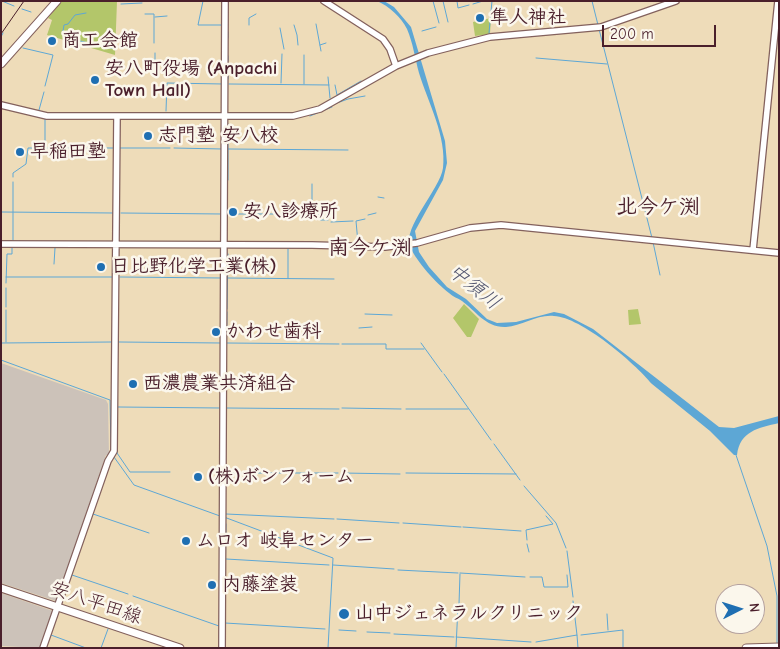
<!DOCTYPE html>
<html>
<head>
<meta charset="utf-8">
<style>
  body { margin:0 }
  #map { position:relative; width:780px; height:649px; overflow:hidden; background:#eedcb9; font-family:"Comic Neue",sans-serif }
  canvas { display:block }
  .frame { position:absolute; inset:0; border:2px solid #4a1f2b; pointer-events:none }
  .north { position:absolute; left:715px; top:584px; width:50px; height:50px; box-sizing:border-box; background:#fbf7ec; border:1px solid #b4a19f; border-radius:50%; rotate:85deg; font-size:14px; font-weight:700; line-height:20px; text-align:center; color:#4a1f2b }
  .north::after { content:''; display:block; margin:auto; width:18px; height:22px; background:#1f6fb2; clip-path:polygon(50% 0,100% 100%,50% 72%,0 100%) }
  .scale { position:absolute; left:602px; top:25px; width:114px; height:22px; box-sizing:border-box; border:2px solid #4a1f2b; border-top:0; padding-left:6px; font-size:15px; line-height:18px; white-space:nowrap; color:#4a1f2b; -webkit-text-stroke:4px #fbf7ec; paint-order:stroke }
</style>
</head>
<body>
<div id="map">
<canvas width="780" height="649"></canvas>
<div class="frame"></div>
<div class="north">N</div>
<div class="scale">200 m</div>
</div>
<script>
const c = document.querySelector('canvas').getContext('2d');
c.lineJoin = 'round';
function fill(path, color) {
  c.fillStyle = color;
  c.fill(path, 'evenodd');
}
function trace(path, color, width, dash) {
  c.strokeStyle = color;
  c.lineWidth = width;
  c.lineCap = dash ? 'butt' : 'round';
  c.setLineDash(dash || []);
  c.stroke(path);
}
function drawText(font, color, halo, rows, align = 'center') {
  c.font = font + ' "Comic Neue","Klee One",sans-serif';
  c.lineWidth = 5;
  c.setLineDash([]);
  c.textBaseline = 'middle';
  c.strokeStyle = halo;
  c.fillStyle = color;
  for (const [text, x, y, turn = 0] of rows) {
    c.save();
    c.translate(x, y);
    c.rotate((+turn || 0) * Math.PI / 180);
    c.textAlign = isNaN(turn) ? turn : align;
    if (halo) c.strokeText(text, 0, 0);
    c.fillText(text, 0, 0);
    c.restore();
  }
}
const industrial = new Path2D(`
  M1,363L106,400L108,404L109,455H106L56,601L1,583Z
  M1,593L53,611L40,648L1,646Z`);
const green = new Path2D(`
  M62,1H117L115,55L47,35L52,20L48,18Z
  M491,18L490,34L475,36L473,22Z
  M464,304L479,319L471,337H467L453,318Z
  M638,309L641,324L629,325L628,310Z`);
const water = new Path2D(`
  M377,1H384L394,7L411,27L445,141L447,163L443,180L415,231L419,252L429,267L447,287L466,299L487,319L497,323L516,322L554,312L564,314L593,329L719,427L734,428L779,416V423C758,428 740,431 737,455H734L710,431L652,384C635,363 581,317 554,316C538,314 522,326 506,327C486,328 476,311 462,301C458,298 453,297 449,293C436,283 417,262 410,247C402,228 440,189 443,168C447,137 428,102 419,73C415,58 413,43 407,29C401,17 389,6 377,1Z`);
const stream = new Path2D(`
  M2,1L14,6
  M203,1L198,25H222
  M433,1L439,23
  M443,1L448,22
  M457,1L458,8L469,5
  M592,1L598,25
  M121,4L142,3
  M473,4L483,1
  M22,9L31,12
  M86,13L75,15L68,24L64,25L63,31L78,37L80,41L115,49
  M145,14H154V43
  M155,17L167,16
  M316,24L321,51
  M249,25V18L256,14
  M294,25L297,35L298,45
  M280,28L284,49
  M599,29L652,238
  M422,31L436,27
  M489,33L492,1
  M1,37L3,33
  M228,38V32
  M320,45L326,43
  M23,48L53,55L45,86
  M228,56V61
  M536,58L607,64
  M155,69V53
  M328,77L330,98
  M228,79V65
  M281,83L282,54
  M229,84L329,85
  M304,84V55
  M335,85L337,95L361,81
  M337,103L348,99L365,96
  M39,110L44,92
  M166,111L167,83L223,84
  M310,116L332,107
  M45,119V146
  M120,148H170
  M174,148L222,149
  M228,149L348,150
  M13,177V173L26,164L28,148H114
  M228,180V124
  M378,197L384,198
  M1,212L113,213
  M121,213L222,214
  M312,213V184
  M227,214H231
  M236,214H289
  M290,214H319L320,220H328
  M368,215L376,213
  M331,222L353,221
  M13,241V182
  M653,242L660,275
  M358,243L356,221L365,219
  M54,264L55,248
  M6,277H112
  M120,277L221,278
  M227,278L334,279
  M288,278V249
  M6,283L7,254H12V247
  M6,307V288
  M227,309L228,254
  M365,314L392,315
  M359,328L372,327
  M6,342V310
  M119,342L221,343
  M1,343L112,342
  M226,343L339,344
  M421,343L442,372
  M342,344H386V349H424
  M1,360L110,400L111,451
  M226,374L227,312
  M444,374L491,440
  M226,404V377
  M118,407L220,408
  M226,408L339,409
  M342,408L401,409
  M406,409H468
  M494,444L520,480
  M117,447V453L130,472H170
  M736,455L767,546L777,596V643
  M114,457L134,485L220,516
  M226,473H338
  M342,473L400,474
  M406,473L516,474
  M524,486L556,523L566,548
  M93,514L149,533
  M226,514L334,519
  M224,517L333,558L328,648
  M337,519L399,523
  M403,523L461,527
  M463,527L521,531
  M527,540L526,530L553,524L546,516
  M527,544L529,552
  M567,551L573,597
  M226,559L329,565
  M333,565L394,569
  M398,570L458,573
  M460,573L525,577
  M72,575L128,594
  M530,577H542L544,587H568L567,575
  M225,590L226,524
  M133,596L219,626
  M573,601L577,635
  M459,604L460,574
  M607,614L608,630
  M225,623L325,629
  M339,630L356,631
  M367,632L390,633
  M394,634L454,637
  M51,635L86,648
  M581,635L623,630V647
  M456,637L531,642
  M536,642L577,635L578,648
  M101,648L108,629
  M225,648V592
  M456,648L458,606`);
const minor = new Path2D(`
  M324,1L383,39L390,49L396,66
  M1,105L47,116H293L320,109L396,66L428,53L490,37L601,27L676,1
  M1,244L312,245L385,247L417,243L470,228L501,225L779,253
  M753,250L778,1
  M43,648L108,461L114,451L117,116
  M222,648L225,1`);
const major = new Path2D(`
  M1,64L57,1
  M1,588L180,648
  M746,648L779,647`);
const rail = new Path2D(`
  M1,34L24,1`);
const markers = [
  [480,18,5,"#1f6fb2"],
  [52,41,5,"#1f6fb2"],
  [95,80,5,"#1f6fb2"],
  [148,136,5,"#1f6fb2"],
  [20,152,5,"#1f6fb2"],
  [233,212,5,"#1f6fb2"],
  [101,267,5,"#1f6fb2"],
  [216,332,5,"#1f6fb2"],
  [133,384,5,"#1f6fb2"],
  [198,477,5,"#1f6fb2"],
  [186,541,5,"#1f6fb2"],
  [212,585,5,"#1f6fb2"],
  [344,614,6,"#1f6fb2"]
];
const poiNames = [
  ["隼人神社",490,18],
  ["商工会館",62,41],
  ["安八町役場 (Anpachi",105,69],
  ["Town Hall)",105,91],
  ["志門塾 安八校",158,136],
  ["早稲田塾",30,152],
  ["安八診療所",243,212],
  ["日比野化学工業(株)",111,267],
  ["かわせ歯科",226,332],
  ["西濃農業共済組合",143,384],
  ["(株)ボンフォーム",208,477],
  ["ムロオ 岐阜センター",196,541],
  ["内藤塗装",222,585],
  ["山中ジェネラルクリニック",355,614]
];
const streetNames = [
  ["安八平田線",96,603,19]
];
const waterNames = [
  ["中須川",474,287,39]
];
const quarterNames = [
  ["北今ケ渕",658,207],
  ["南今ケ渕",370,248]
];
fill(industrial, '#ccc2b9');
fill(green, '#b3c66a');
fill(water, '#5da7d5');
trace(stream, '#5da7d5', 1);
trace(minor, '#83615d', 8);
trace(major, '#83615d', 9);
trace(minor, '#fff', 5.5);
trace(major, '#fff', 7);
trace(rail, '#4a1f2b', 1);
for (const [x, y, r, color] of markers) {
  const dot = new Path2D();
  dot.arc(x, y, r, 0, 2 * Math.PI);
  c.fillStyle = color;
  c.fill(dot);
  trace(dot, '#fbf7ec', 2);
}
drawText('bold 19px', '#4a1f2b', '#fbf7ec', poiNames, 'left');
drawText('19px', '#4a1f2b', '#fbf7ec', streetNames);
drawText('italic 20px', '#52556f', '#fbf7ec', waterNames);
drawText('bold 21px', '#4a1f2b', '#fbf7ec', quarterNames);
</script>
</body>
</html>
